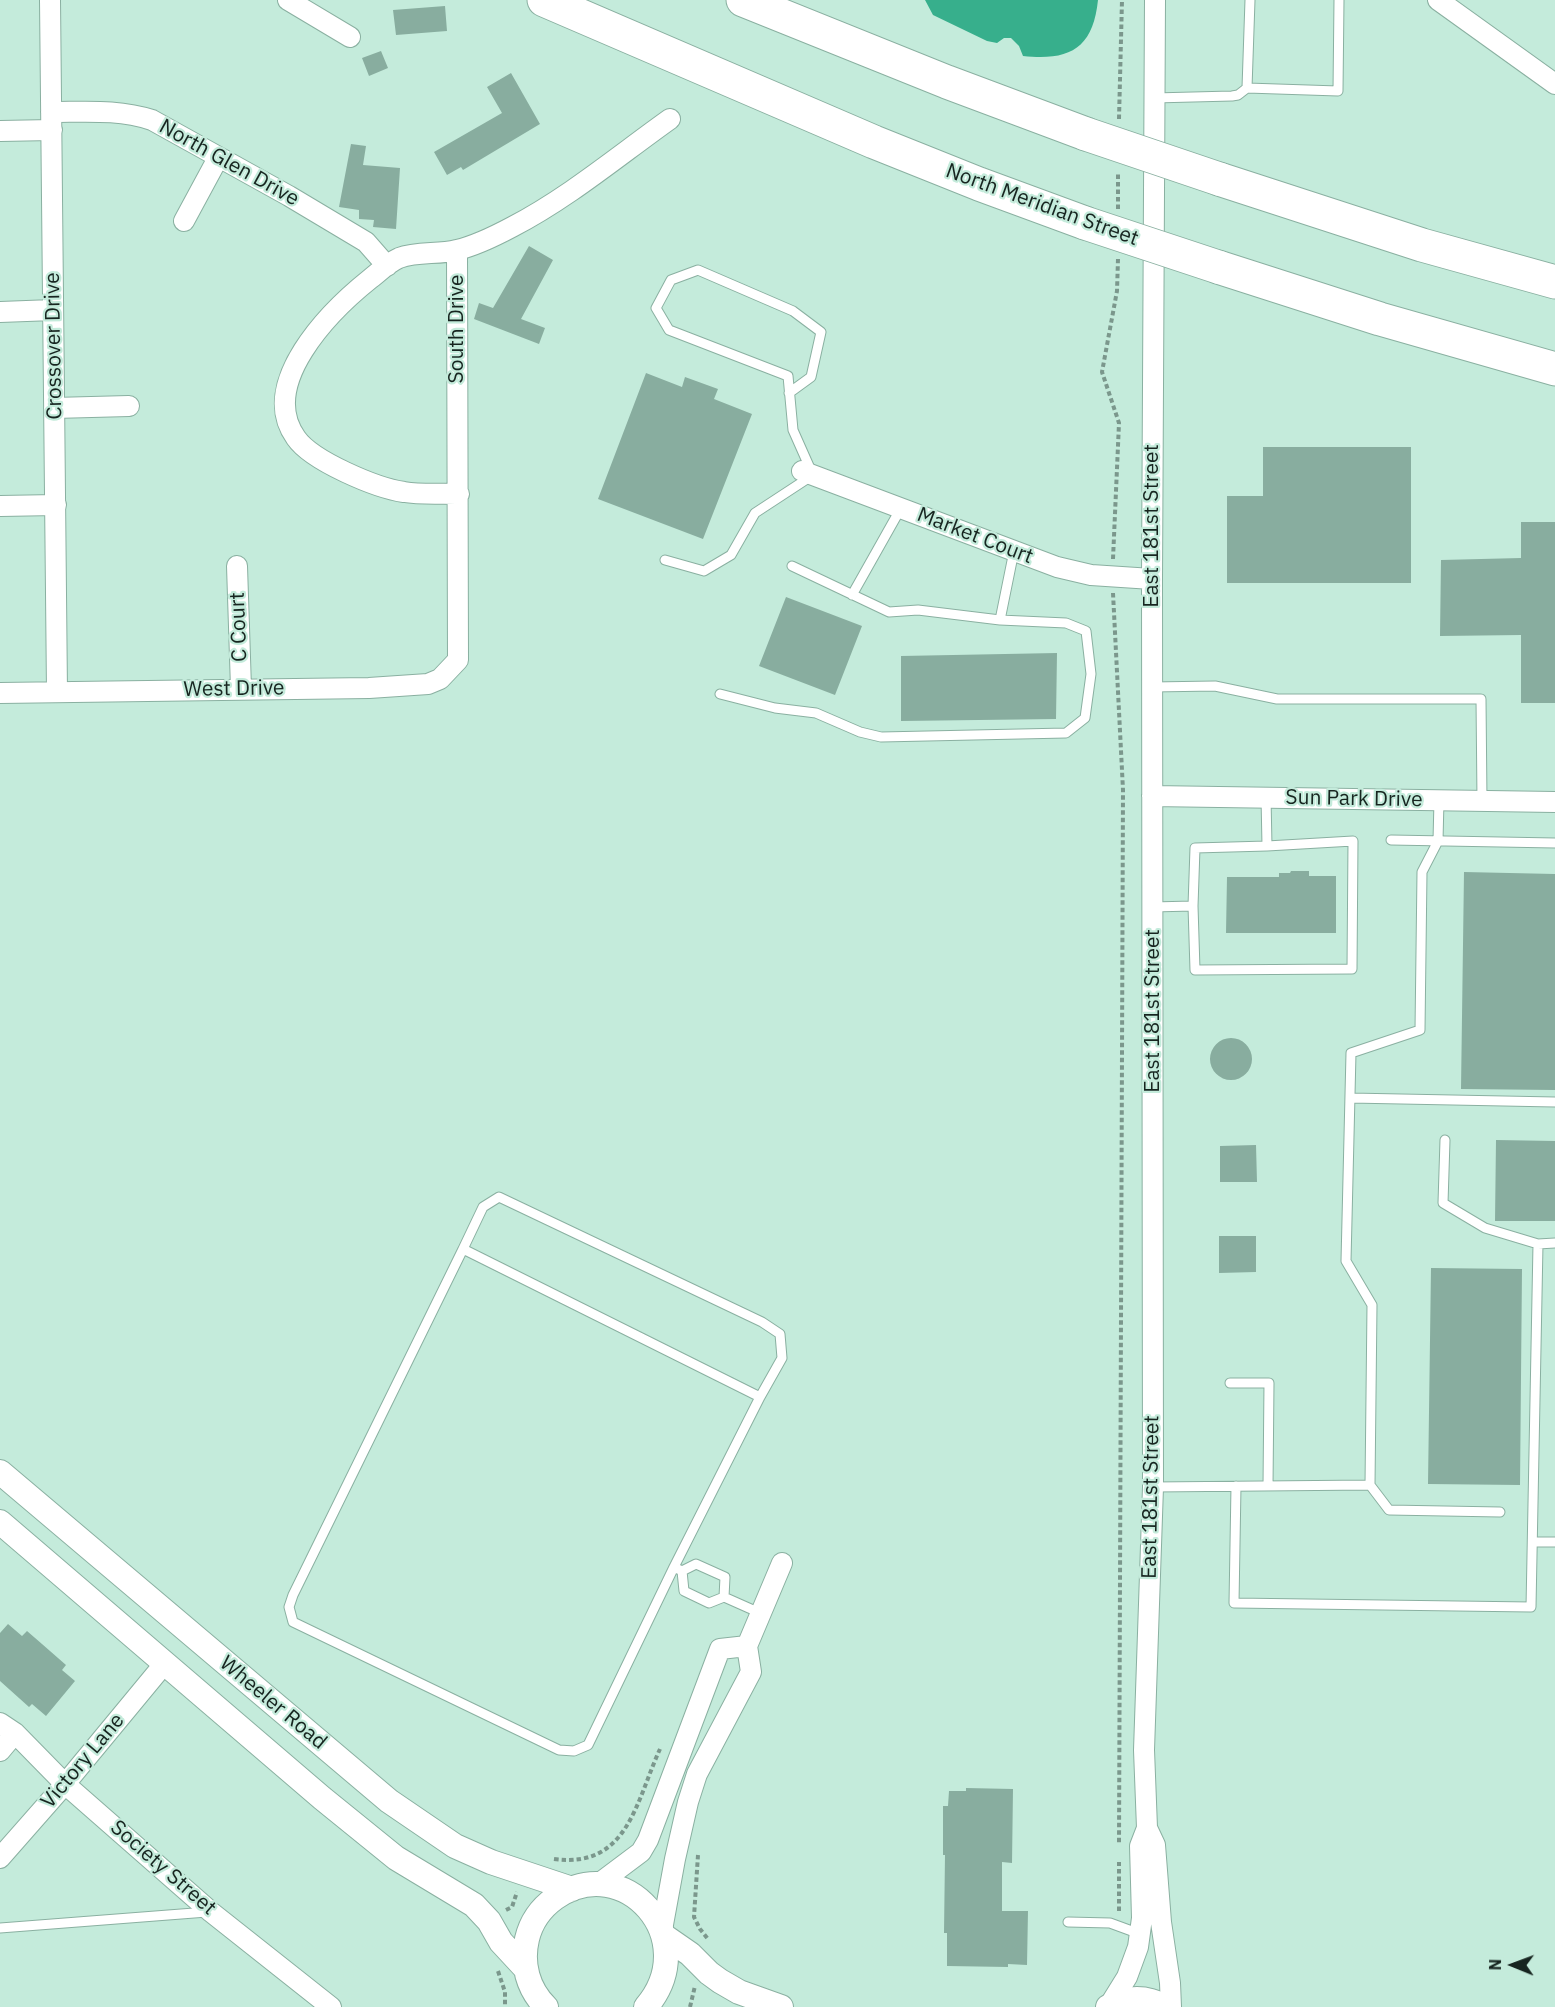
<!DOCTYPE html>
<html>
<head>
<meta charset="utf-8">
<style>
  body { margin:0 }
  #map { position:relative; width:1555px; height:2007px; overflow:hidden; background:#c4ebdb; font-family:"IBM Plex Sans",sans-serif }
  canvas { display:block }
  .north { position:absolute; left:1483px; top:1935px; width:60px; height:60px; -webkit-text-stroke:4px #c4ebdb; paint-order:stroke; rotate:271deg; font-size:16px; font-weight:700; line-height:24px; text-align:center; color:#172520 }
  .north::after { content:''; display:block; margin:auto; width:21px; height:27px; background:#172520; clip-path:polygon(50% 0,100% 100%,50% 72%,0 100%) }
</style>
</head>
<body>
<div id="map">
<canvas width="1555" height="2007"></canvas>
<div class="north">N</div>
</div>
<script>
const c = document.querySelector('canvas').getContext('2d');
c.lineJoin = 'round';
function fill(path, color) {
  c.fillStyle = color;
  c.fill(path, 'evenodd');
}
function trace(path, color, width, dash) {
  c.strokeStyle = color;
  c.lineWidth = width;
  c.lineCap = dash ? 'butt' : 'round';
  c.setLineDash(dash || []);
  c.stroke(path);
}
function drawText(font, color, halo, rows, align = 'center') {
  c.font = font + ' "IBM Plex Sans",sans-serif';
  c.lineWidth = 4.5;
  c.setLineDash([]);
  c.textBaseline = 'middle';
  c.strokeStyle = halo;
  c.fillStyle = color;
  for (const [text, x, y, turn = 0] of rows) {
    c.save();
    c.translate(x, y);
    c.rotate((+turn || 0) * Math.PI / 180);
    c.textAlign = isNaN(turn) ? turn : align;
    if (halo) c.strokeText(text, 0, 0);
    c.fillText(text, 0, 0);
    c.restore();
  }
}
const water = new Path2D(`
  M925,0H1098C1093,49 1069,61 1023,56L1019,46L1011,38H1004L997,43L987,41L933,15Z`);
const building = new Path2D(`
  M445,6L447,31L396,35L393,10Z
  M381,51L388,68L369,76L362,58Z
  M511,73L540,124L463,170L461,167L447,175L434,152L502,113L487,87Z
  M351,144L366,146L363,165L400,168L396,229L373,227L374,220L359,219V210L339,207Z
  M529,246L553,260L521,319L545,328L539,344L474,319L479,303L493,308Z
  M646,373L682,387L685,377L718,389L714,399L752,414L703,539L598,499Z
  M1263,447H1411V583H1227V496H1263Z
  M1521,522H1555V703H1521V635L1440,636L1441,560L1521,558Z
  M786,597L862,626L835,695L759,666Z
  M1057,653L1056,719L901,721V656Z
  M1291,871H1309V876H1336V933H1226L1227,877H1279V873H1290Z
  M1464,872L1555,874V1090L1461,1089Z
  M1210 1059a21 21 0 1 1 42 0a21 21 0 1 1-42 0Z
  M1496,1140L1555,1141V1221H1495Z
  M1256,1145L1257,1182H1220V1146Z
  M1219,1236H1256V1272L1219,1273Z
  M1431,1268L1522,1269L1520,1485L1428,1484Z
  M8,1624L22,1636L27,1631L42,1644L66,1665L62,1670L75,1681L46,1716L32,1704L29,1707L0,1681V1633Z
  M966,1788L1013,1789L1012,1863L1002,1862V1911H1028L1027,1965L1008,1964V1967L947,1966V1933H944L945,1855H943V1806H948L949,1791H966Z`);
const path = new Path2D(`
  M1119,119L1122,0
  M1118,209V172
  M1113,559L1119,423L1102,372L1117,291L1118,259
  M1113,593L1123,790L1119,1845
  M698,1855L694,1917L700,1929L708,1939
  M554,1859C628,1869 636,1801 660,1749
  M506,1910L512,1907L517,1892
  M1119,1911V1862
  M498,1971L505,1992V2007
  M690,2007L695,1986`);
const service = new Path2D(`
  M1250,0L1247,88L1338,91L1339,0
  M1154,98L1232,96L1238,95L1247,88
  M665,560L704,571L731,555L755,513L813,475L793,430L788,376L669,330L656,308L671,280L698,270L793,311L821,332L811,377L789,393
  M792,566L889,612L918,610L1000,620
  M852,595L901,508
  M1152,687L1215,686L1277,699H1481L1482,801
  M720,694L775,708L816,713L860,732L881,737L1066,733L1085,718L1091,674L1086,631L1066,623L1000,620L1014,551
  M1391,840L1555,843
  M1193,906L1195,970L1352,969L1353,841L1267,846
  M1152,907L1193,906L1195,848L1267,846L1266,797
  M1350,1098L1555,1102
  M1538,1244L1555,1243
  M463,1249L483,1207L499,1197L762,1322L780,1334L782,1358L760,1397
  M1230,1383H1269L1268,1486
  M1370,1485L1389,1510L1500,1512
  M1236,1486L1234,1603L1531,1607L1538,1244L1485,1228L1443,1203L1445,1140
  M1153,1487L1370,1485L1372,1305L1346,1261L1351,1053L1420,1030L1422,872L1438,841L1439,800
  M1533,1542H1555
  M674,1567L760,1397L463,1249L293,1595L289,1607L293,1622L559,1750L574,1751L588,1745L674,1567L682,1571L696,1564L725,1577L724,1597
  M682,1571L684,1591L709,1603L724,1597L760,1613
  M1068,1922L1110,1923L1140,1934
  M0,1928L207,1912`);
const minor = new Path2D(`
  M50,0L57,691
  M288,0L350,37
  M1155,0L1152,579L1153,1487L1144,1750L1147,1828L1155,1845L1161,1922L1170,1983L1171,2007
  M1438,0L1555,84
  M51,112C86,112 119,109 152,120L289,196L366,242L387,266
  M0,131L52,130
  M184,221L218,158
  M0,312L53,310
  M54,408L129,406
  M802,471L1057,567L1091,575L1152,579
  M459,494C441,493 422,495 404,492C376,488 312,461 296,438C257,384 330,311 370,279C379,272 388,263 399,258C418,251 438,255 457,250C474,246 497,235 512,227C568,198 618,156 670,119
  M0,506L56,505
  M237,566L241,688
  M0,693L369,688L428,684L440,679L458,660L457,250
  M1152,796L1555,802
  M0,1723L15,1733L65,1784L211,1912L331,2007
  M0,1751L15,1733
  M0,1858L65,1784L165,1663
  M597,1885L641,1852L648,1840L720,1649L747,1646
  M662,1930L675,1859L688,1802L697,1774L751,1672L747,1646L782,1563
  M1109,2006L1127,1977L1138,1947L1142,1918L1140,1846L1147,1828`);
const tertiary = new Path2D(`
  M0,1472L389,1801L455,1846L491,1862L572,1889
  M0,1522L322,1798L396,1858L474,1905L489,1921L501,1942L526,1969
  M664,1936L690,1954L709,1973L720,1981L739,1992L781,2007
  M546,2007C528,1989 521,1964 527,1939C531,1922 541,1908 555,1898C624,1849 704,1939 646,2007
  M1108,2007C1128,1996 1146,1996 1166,2007`);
const motorway = new Path2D(`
  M544,0L874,142L979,184L1085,223
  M743,0L947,82L1086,134
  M1219,179L1422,245L1555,282
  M1218,267L1380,319L1555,369`);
const motorwayBridge = new Path2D(`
  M1086,134L1219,179
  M1085,223L1218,267`);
const streetNames = [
  ["North Glen Drive",229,163,29],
  ["North Meridian Street",1042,205,20],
  ["South Drive",457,329,-90],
  ["Crossover Drive",54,346,-91],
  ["East 181st Street",1152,526,-90],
  ["Market Court",975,536,21],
  ["C Court",239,627,-92],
  ["West Drive",234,689,-1],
  ["Sun Park Drive",1354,799,1],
  ["East 181st Street",1153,1011,-90],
  ["East 181st Street",1151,1497,-89],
  ["Wheeler Road",273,1703,40],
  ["Victory Lane",83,1761,-50],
  ["Society Street",163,1868,41]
];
fill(water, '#37af8c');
fill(building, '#88ad9f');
trace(service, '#8ab0a1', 11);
trace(minor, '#8ab0a1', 22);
trace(tertiary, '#8ab0a1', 26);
trace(motorway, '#8ab0a1', 35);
trace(path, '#7b978c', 4, [4.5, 3]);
trace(service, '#fff', 9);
trace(minor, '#fff', 20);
trace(tertiary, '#fff', 24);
trace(motorway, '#fff', 33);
trace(motorwayBridge, '#8ab0a1', 35, []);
trace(motorwayBridge, '#fff', 33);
drawText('21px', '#172520', '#c4ebdb', streetNames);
</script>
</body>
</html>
